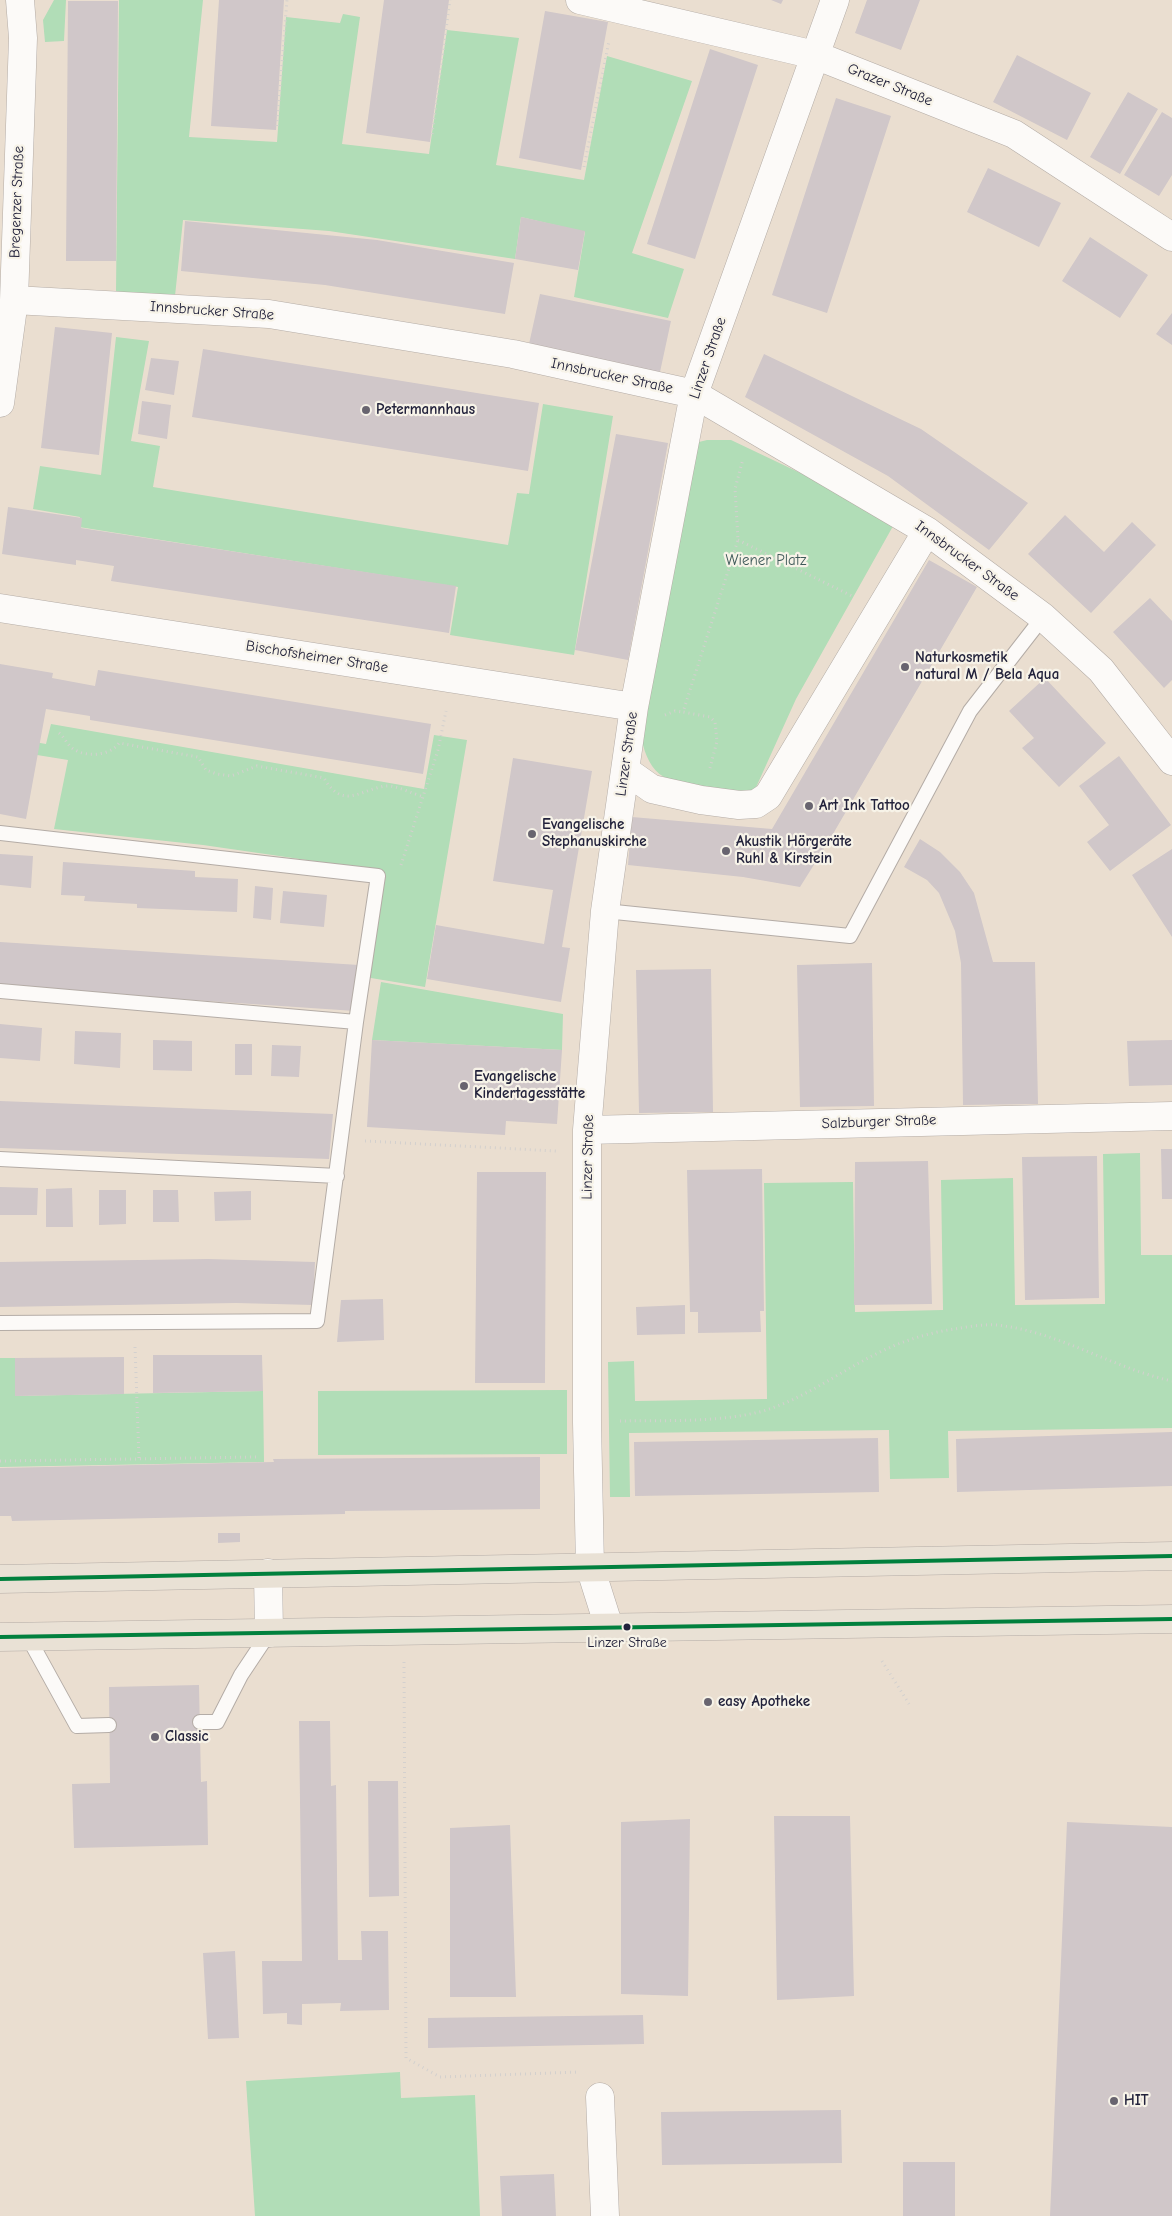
<!DOCTYPE html>
<html>
<head>
<meta charset="utf-8">
<style>
  body { margin:0 }
  canvas { display:block; background:#eaded0 }
</style>
</head>
<body>
<canvas width="1172" height="2216"></canvas>
<script>
const c = document.querySelector('canvas').getContext('2d');
c.lineJoin = 'round';
function fill(path, color) {
  c.fillStyle = color;
  c.fill(path, 'evenodd');
}
function trace(path, color, width, dash) {
  c.strokeStyle = color;
  c.lineWidth = width;
  c.lineCap = dash ? 'butt' : 'round';
  c.setLineDash(dash || []);
  c.stroke(path);
}
function drawText(font, color, halo, rows, align = 'center') {
  c.font = font + ' "Comic Neue",sans-serif';
  c.lineWidth = 4.5;
  c.setLineDash([]);
  c.textBaseline = 'middle';
  c.strokeStyle = halo;
  c.fillStyle = color;
  for (const [text, x, y, turn = 0] of rows) {
    c.save();
    c.translate(x, y);
    c.rotate((+turn || 0) * Math.PI / 180);
    c.textAlign = isNaN(turn) ? turn : align;
    if (halo) c.strokeText(text, 0, 0);
    c.fillText(text, 0, 0);
    c.restore();
  }
}
const green = new Path2D(`
  M54,0H66L64,41L45,42L43,20Z
  M119,0H203L189,137L277,142L286,17L340,23L343,14L360,17L342,144L429,154L447,30L519,38L496,165L584,180L607,56L692,81L632,253L684,269L668,318L574,297L585,232L521,217L515,259L329,231L183,220L175,296L116,292Z
  M116,337L149,341L131,441L160,446L153,487L508,545L517,493L529,494L543,404L613,416L574,655L450,635L458,587L79,527L80,517L33,509L40,466L101,475Z
  M707,440H731L897,519L796,699L753,794C732,792 681,788 664,777C651,770 645,754 642,741L691,444Z
  M51,724L424,789L434,735L467,740L425,987L365,977L383,871L203,845L54,829L68,760L0,749V736L46,744Z
  M381,982L563,1014L562,1050L372,1040Z
  M1140,1153L1141,1255H1172V1428L948,1431L949,1478L890,1479L889,1430L629,1433L630,1497H610L608,1362L634,1361L635,1401L767,1399L764,1183L853,1182L855,1312L943,1310L941,1180L1013,1178L1015,1305L1105,1304L1103,1154Z
  M0,1358H15V1396L263,1391L264,1462L0,1467Z
  M567,1390V1454L318,1455V1391Z
  M400,2072L401,2098L475,2095L480,2216H255L246,2081Z`);
const building = new Path2D(`
  M219,0H284L276,130L211,126Z
  M384,0H449L430,142L366,133Z
  M771,0H783L781,4Z
  M867,0H920L901,50L855,33Z
  M68,1H118L116,261H66Z
  M545,11L608,22L581,170L519,158Z
  M710,49L758,65L695,259L647,244Z
  M1017,55L1091,93L1067,140L993,102Z
  M1128,92L1158,109L1120,174L1090,157Z
  M836,98L891,116L827,313L772,295Z
  M1162,112L1172,118V175L1159,196L1124,175Z
  M988,168L1061,203L1039,247L967,212Z
  M521,217L585,231L578,270L515,259Z
  M185,221L377,240L514,263L505,314L325,285L181,271Z
  M1090,237L1148,275L1120,318L1062,281Z
  M540,294L671,321L660,372L529,344Z
  M1172,313V345L1156,334Z
  M55,327L112,333L99,455L41,448Z
  M203,349L539,403L528,471L192,417Z
  M764,354L921,429L1028,503L989,550L888,476L745,397Z
  M151,358L179,361L174,395L145,390Z
  M142,401L171,405L167,439L138,434Z
  M616,434L668,443L628,660L575,650Z
  M8,507L82,518L81,528L456,586L449,633L111,581L114,566L76,560V565L2,554Z
  M1065,515L1104,552L1132,522L1156,545L1091,613L1028,554Z
  M929,560L977,587L830,839L800,887L743,877L628,865L632,817L772,829Z
  M1150,598L1172,621V680L1164,688L1113,632Z
  M0,664L53,673L52,678L95,686L98,670L431,724L423,774L90,720V716L46,709L26,819L0,814Z
  M1045,678L1106,743L1059,787L1022,748L1034,738L1009,711Z
  M1119,756L1171,825L1110,871L1087,842L1109,825L1079,786Z
  M513,758L592,771L562,947L570,948L561,1002L427,979L436,925L544,944L553,890L493,881Z
  M920,839L940,852L960,872L974,893L993,962H1035L1038,1104L963,1105L961,963L955,931L939,893L927,880L904,867Z
  M1172,849V937L1132,875Z
  M0,854L33,856L31,888L0,885Z
  M63,862L195,871V877L238,879L237,912L137,908V904L84,901L85,896L61,895Z
  M255,886L273,888L271,920L253,918Z
  M283,891L327,895L324,927L280,923Z
  M0,942L359,965L355,1011L0,987Z
  M872,963L874,1106L800,1107L797,965Z
  M711,969L713,1112L639,1113L636,970Z
  M0,1024L42,1028L40,1061L0,1058Z
  M75,1031L121,1033L120,1068L74,1064Z
  M153,1040L192,1041V1071L153,1070Z
  M372,1040L562,1050L557,1124L506,1121L505,1135L367,1127Z
  M1172,1040V1085L1129,1086L1127,1041Z
  M235,1044H252V1075H235Z
  M272,1045L301,1046L299,1077L271,1076Z
  M0,1101L333,1114L329,1159L0,1148Z
  M1161,1149H1172V1199H1162Z
  M1097,1156L1099,1298L1025,1300L1022,1157Z
  M928,1161L932,1304L854,1305L855,1162Z
  M762,1169L764,1311H760L761,1332L698,1333V1312H690L687,1170Z
  M477,1172H546L545,1383H475Z
  M0,1187L38,1188L37,1215H0Z
  M72,1188L73,1227H46V1189Z
  M99,1190H126V1224L99,1225Z
  M153,1190H178L179,1222H153Z
  M251,1191V1220L215,1221L214,1192Z
  M208,1259L315,1262L313,1305L236,1303L0,1307V1262Z
  M383,1299L384,1340L337,1342L341,1300Z
  M685,1305V1334L637,1335L636,1307Z
  M153,1355H262L263,1391L153,1393Z
  M124,1357V1394L15,1396V1358Z
  M1172,1432V1486L957,1492L956,1439Z
  M878,1438L879,1492L635,1496L634,1442Z
  M540,1457V1509L345,1511V1514L12,1521L11,1516H0V1468L274,1462L273,1459Z
  M218,1533H240V1542L218,1543Z
  M199,1685L201,1782L207,1781L208,1845L74,1848L72,1784L110,1783L109,1687Z
  M299,1721H330L331,1786L336,1785L338,1960H362L361,1931H388L389,2010L340,2011L341,2003L302,2004V2025L287,2024V2013L263,2014L262,1961H302Z
  M368,1781H398L399,1896L369,1897Z
  M774,1816H850L854,1996L777,2000Z
  M690,1819L688,1996L621,1994V1822Z
  M1067,1822L1172,1827V2216H1050Z
  M510,1825L516,1997H450V1828Z
  M235,1951L239,2038L208,2039L203,1953Z
  M643,2015L644,2044L428,2048V2018Z
  M841,2110L842,2163L662,2165L661,2112Z
  M903,2162H955V2216H903Z
  M554,2174L556,2216H502L500,2176Z`);
const path = new Path2D(`
  M277,126L287,0
  M432,134L450,0
  M584,167L609,41
  M738,540L852,596
  M665,715L675,711L683,712
  M59,733C65,738 67,744 72,748C85,758 110,756 119,743L198,757L206,770L217,774L231,776L257,766L324,778C343,811 361,789 386,786C396,785 413,794 424,797
  M710,768L717,741L715,722L710,717L683,712L738,540L735,489L743,459
  M401,865L438,750L446,711
  M365,1141L556,1151
  M135,1347L139,1459
  M620,1421C666,1420 718,1423 763,1411C806,1398 839,1372 878,1353C902,1341 928,1333 954,1329C967,1327 982,1324 996,1325C1058,1331 1112,1368 1172,1381
  M0,1461L257,1457
  M882,1661L909,1704
  M404,1662L406,2058L440,2077L579,2072`);
const lane = new Path2D(`
  M0,833L378,876L356,1022L317,1321L0,1323
  M605,911L850,936L970,711L1043,617
  M0,991L356,1022
  M0,1159L337,1176
  M28,1637L77,1726L109,1725
  M200,1722H217L241,1675L269,1633`);
const street = new Path2D(`
  M580,0L815,55L1014,134L1172,237
  M14,300L269,314L513,354L694,394L927,531L1043,617L1101,670L1172,761
  M0,403L14,300L23,38L20,0
  M0,608L634,707
  M625,770L652,789L701,800L739,805L756,804L768,796L927,531
  M587,1130L1172,1116
  M268,1573L269,1633
  M609,1627L590,1567L587,1422V1130L605,911L634,707L694,394L835,0
  M600,2097L605,2216`);
const primary = new Path2D(`
  M0,1579L1172,1556
  M0,1637L1172,1619`);
const bus1 = new Path2D(`
  M0,1579L1172,1556
  M0,1637L1172,1619`);
const markers = [
  [366,410,5,"#68646f"],
  [905,667,5,"#68646f"],
  [809,806,5,"#68646f"],
  [532,834,5,"#68646f"],
  [726,851,5,"#68646f"],
  [464,1086,5,"#68646f"],
  [627,1627,4.5,"#22223b"],
  [708,1702,5,"#68646f"],
  [155,1737,5,"#68646f"],
  [1114,2101,5,"#68646f"]
];
const busNames = [
  ["Linzer Straße",627,1643]
];
const streetNames = [
  ["Grazer Straße",890,85,22],
  ["Bregenzer Straße",17,202,-88],
  ["Innsbrucker Straße",212,311,4],
  ["Linzer Straße",708,358,-71],
  ["Innsbrucker Straße",612,376,12],
  ["Innsbrucker Straße",967,561,36],
  ["Bischofsheimer Straße",317,657,9],
  ["Linzer Straße",627,754,-82],
  ["Salzburger Straße",879,1122,-2],
  ["Linzer Straße",588,1157,-89]
];
const poiNames = [
  ["Petermannhaus",376,410],
  ["Naturkosmetik",915,658],
  ["natural M / Bela Aqua",915,675],
  ["Art Ink Tattoo",819,806],
  ["Evangelische",542,825],
  ["Stephanuskirche",542,842],
  ["Akustik Hörgeräte",736,842],
  ["Ruhl & Kirstein",736,859],
  ["Evangelische",474,1077],
  ["Kindertagesstätte",474,1094],
  ["easy Apotheke",718,1702],
  ["Classic",165,1737],
  ["HIT",1124,2101]
];
const parkNames = [
  ["Wiener Platz",766,561]
];
fill(green, '#b1ddb7');
fill(building, '#d0c7c9');
trace(lane, '#b4aca6', 16);
trace(street, '#b4aca6', 29);
trace(primary, '#b4aca6', 29);
trace(path, '#d3d0ce', 3, [1, 4]);
trace(lane, '#fcfaf8', 14);
trace(street, '#fcfaf8', 28);
trace(primary, '#e9e1d5', 28);
trace(bus1, '#00803d', 4);
for (const [x, y, r, color] of markers) {
  const dot = new Path2D();
  dot.arc(x, y, r, 0, 2 * Math.PI);
  c.fillStyle = color;
  c.fill(dot);
  trace(dot, '#f7f3e8', 2);
}
drawText('14px', '#22223b', '#f7f3e8', busNames);
drawText('15px', '#22223b', '#f7f3e8', streetNames);
drawText('bold 15px', '#22223b', '#f7f3e8', poiNames, 'left');
drawText('15px', '#3f5a5a', '#f7f3e8', parkNames);
</script>
</body>
</html>
